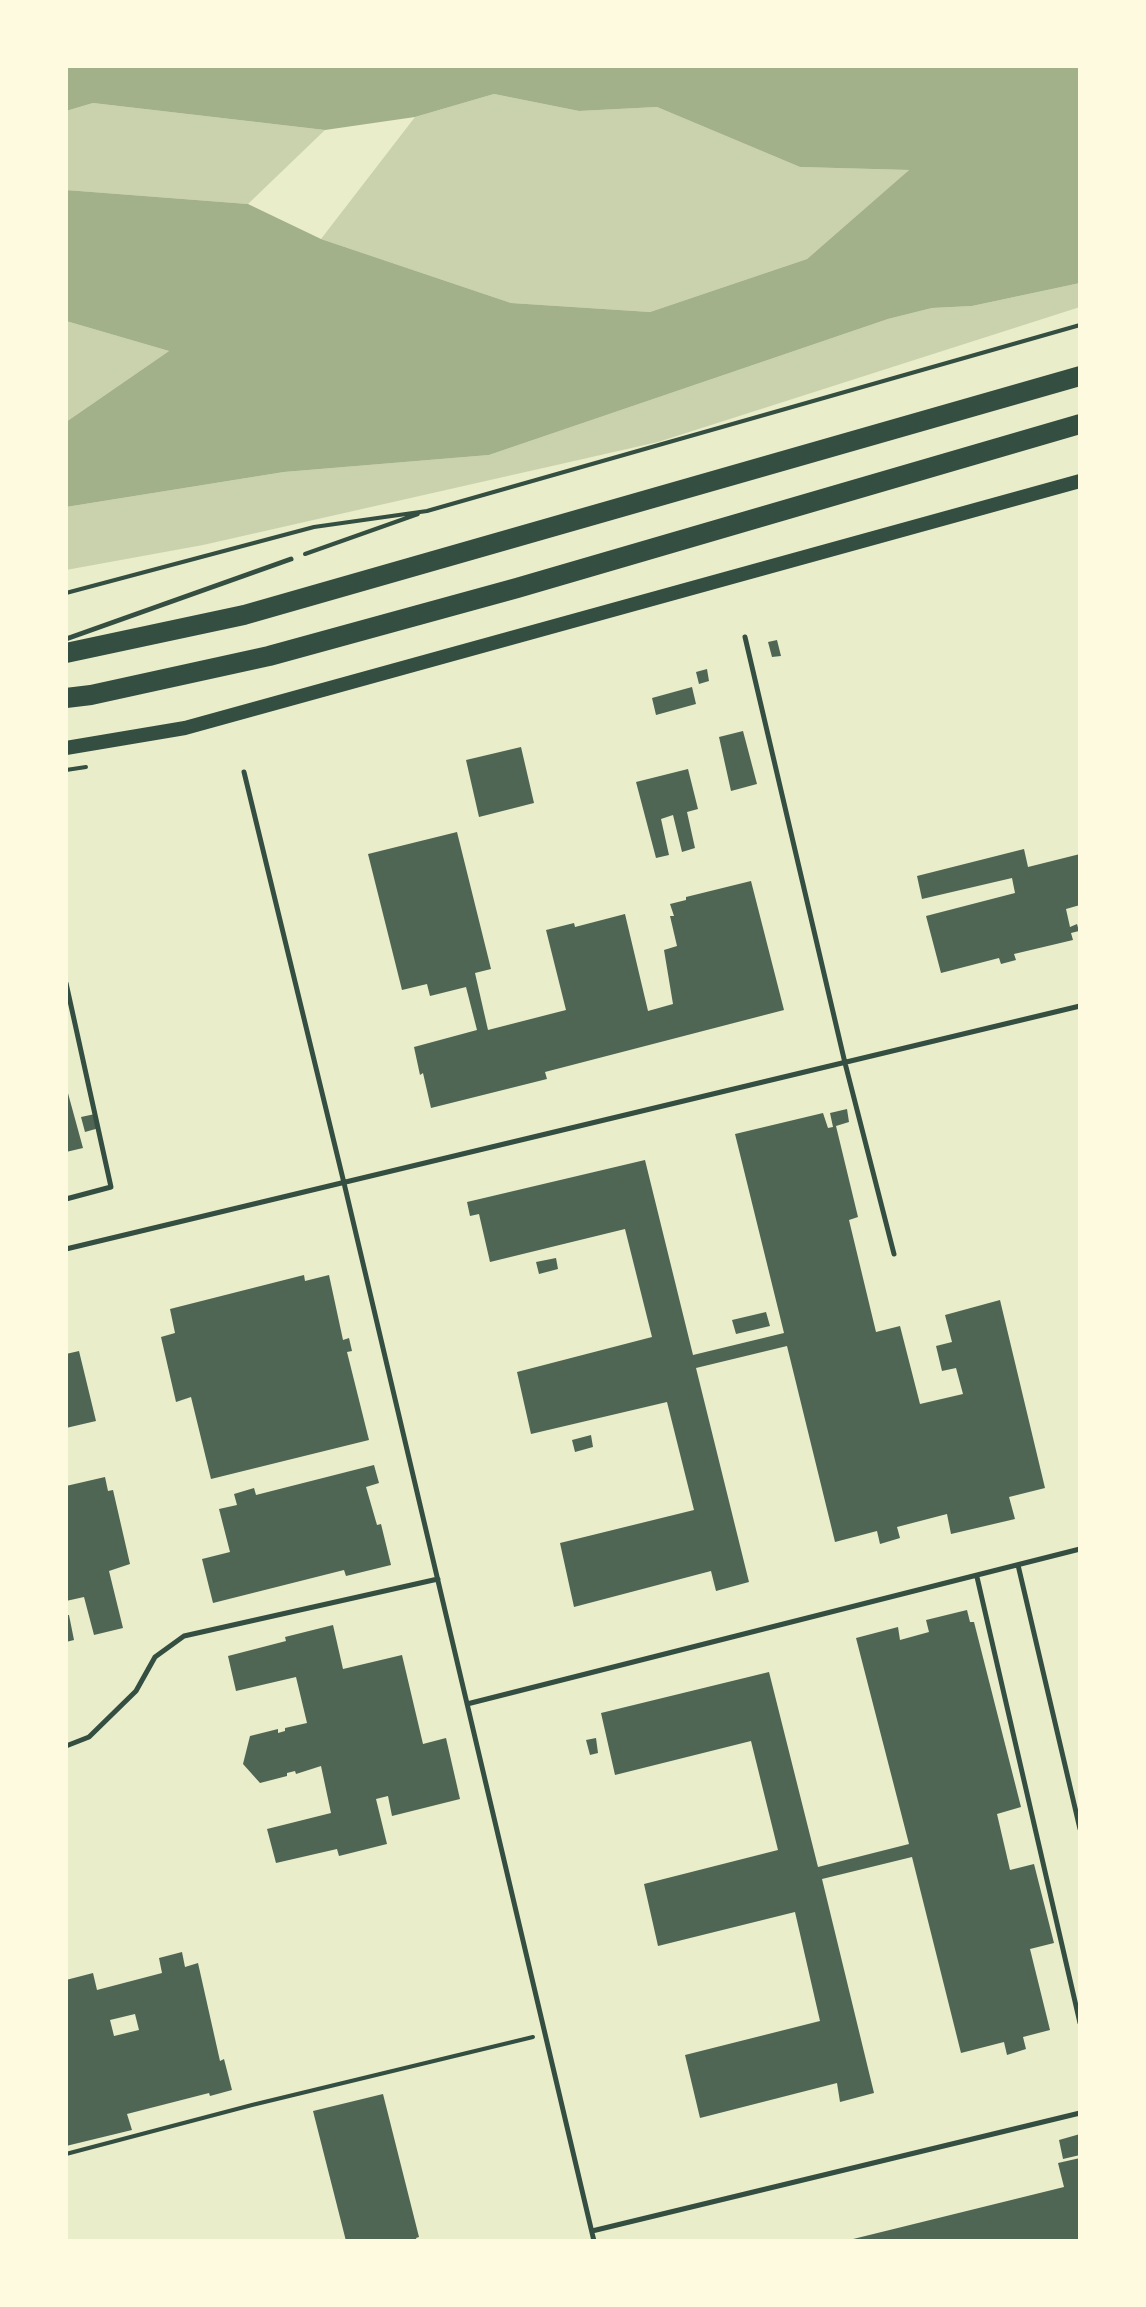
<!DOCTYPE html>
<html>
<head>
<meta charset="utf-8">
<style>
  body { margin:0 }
  #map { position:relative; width:1146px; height:2307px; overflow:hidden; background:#e9edc9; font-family:"Times New Roman",serif }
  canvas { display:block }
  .frame { position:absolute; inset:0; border:68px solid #fefae0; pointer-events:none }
</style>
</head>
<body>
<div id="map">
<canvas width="1146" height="2307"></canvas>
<div class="frame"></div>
</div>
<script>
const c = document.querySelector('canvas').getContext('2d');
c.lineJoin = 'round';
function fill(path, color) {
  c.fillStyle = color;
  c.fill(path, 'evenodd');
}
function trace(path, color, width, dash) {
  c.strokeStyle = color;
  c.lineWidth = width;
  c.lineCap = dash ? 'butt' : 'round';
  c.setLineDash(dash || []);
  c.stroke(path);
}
const green = new Path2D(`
  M494,94L579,111L657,107L800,167L909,170L807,259L650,312L511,303L321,239L415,117Z
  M93,103L325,130L248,204L66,190V111Z
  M1080,283V307L658,442L203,545L66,570V507L284,472L489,455L888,319L932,308L972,306Z
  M66,321L169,351L66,422Z`);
const water = new Path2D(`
  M66,66H1080V283L972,306L932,308L888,319L489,455L284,472L66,507V422L169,351L66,321V190L248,204L321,239L511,303L650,312L807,259L909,170L800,167L657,107L579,111L494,94L415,117L325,130L93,103L66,111Z`);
const building = new Path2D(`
  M777,640L781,656L772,657L768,642Z
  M707,669L709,681L699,684L696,672Z
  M692,687L696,704L656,715L652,698Z
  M743,731L757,784L731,791L719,737Z
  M521,747L534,803L479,817L466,760Z
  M688,769L698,809L687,812L695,848L682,852L673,815L661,819L669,855L656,858L636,782Z
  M457,832L491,969L475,973L488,1030L566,1010L546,930L574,923L575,927L625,914L648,1011L673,1004L664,950L677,946L670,916H674L670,904L686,900V897L751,881L784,1010L545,1072L547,1079L431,1108L423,1073L420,1075L414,1047L477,1030L466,987L430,996L427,984L402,990L368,854Z
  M1024,849L1028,867L1080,854V905L1066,909L1070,927L1077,924L1079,931L1071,933L1073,940L1014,954L1016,960L1001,964L999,958L941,973L926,916L1015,893L1012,878L922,899L917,876Z
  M66,1086L83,1148L66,1152Z
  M847,1109L849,1122L836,1126L858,1217L849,1220L876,1332L900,1326L920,1404L963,1394L956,1368L942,1371L936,1346L952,1342L945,1315L1000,1300L1045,1488L1009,1497L1015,1519L951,1534L947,1514L897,1527L900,1538L880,1544L877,1531L835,1542L787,1346L696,1368L749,1582L716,1591L711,1571L574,1607L560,1543L694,1510L667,1402L531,1434L517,1372L652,1337L625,1229L490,1262L479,1214L470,1216L467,1202L645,1160L693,1355L784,1333L735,1134L823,1113L828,1128L833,1127L830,1113Z
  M95,1114L99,1128L85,1132L81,1117Z
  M556,1258L558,1269L539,1274L536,1262Z
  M304,1275L305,1281L329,1275L343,1340L349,1338L352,1351L347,1352L369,1440L211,1479L191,1397L176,1402L161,1337L175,1333L170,1309Z
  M766,1312L770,1326L736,1334L732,1320Z
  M79,1351L96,1421L66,1428V1354Z
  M591,1435L593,1447L575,1452L572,1440Z
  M374,1465L379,1483L366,1487L377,1525L381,1524L391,1565L346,1576L344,1570L213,1603L202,1559L230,1552L219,1509L237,1505L234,1494L254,1488L256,1495Z
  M105,1477L108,1491L113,1490L130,1564L109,1571L123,1628L94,1635L84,1597L66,1601V1486Z
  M967,1610L970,1622H974L1021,1807L997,1814L1010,1870L1034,1864L1054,1943L1030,1949L1050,2030L1023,2037L1026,2049L1007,2055L1004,2042L961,2053L912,1857L822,1879L874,2093L840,2102L837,2083L700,2118L685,2055L820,2021L795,1912L658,1946L644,1884L778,1850L751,1741L615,1775L601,1713L769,1672L818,1867L909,1844L856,1638L898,1627L900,1640L929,1632L926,1620Z
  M66,1615H69L74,1640L66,1642Z
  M333,1625L343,1669L402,1655L423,1744L446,1738L460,1799L392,1816L388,1796L376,1799L387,1844L339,1856L337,1849L276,1863L267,1829L331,1813L321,1766L296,1774L295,1771L287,1773V1776L260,1783L243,1764L250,1736L278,1729V1733L285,1731V1728L307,1723L296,1677L236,1691L228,1656L286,1641L285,1637Z
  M596,1738L598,1753L590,1755L586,1740Z
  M182,1952L185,1967L198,1963L220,2061L224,2059L232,2090L210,2096L209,2093L127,2114L132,2130L66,2146V1980L93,1973L97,1990L162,1973L159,1958ZM135,2014L139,2030L114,2036L110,2020Z
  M383,2094L419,2237L416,2238L417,2241H346L313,2111Z
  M1080,2134V2155L1063,2159L1059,2140Z
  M1080,2158V2241H845L1064,2187L1058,2163Z`);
const path = new Path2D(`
  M305,554L418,514
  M66,593L314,527L427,511L1080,325
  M66,770L86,767
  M66,2154L252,2105L533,2037`);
const service = new Path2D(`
  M745,637L845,1063L894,1254
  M66,639L291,559
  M244,772L344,1183L594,2241
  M66,983L111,1187L66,1199
  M66,1249L1080,1006
  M1018,1565L1080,1829
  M977,1577L1080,2023
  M467,1704L1080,1549
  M66,1746L89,1737L136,1691L155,1657L184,1636L438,1579
  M592,2231L1080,2113`);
const tertiary = new Path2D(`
  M66,748L185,728L1080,481`);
const motorway = new Path2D(`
  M66,653L244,615L1080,376
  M66,698L91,695L269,656L517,588L1080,424`);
fill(green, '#cad2ad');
fill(water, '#a3b18a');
fill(building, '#4f6655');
trace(path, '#344e41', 4);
trace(service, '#344e41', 5);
trace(tertiary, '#344e41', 14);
trace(motorway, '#344e41', 20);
</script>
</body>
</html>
